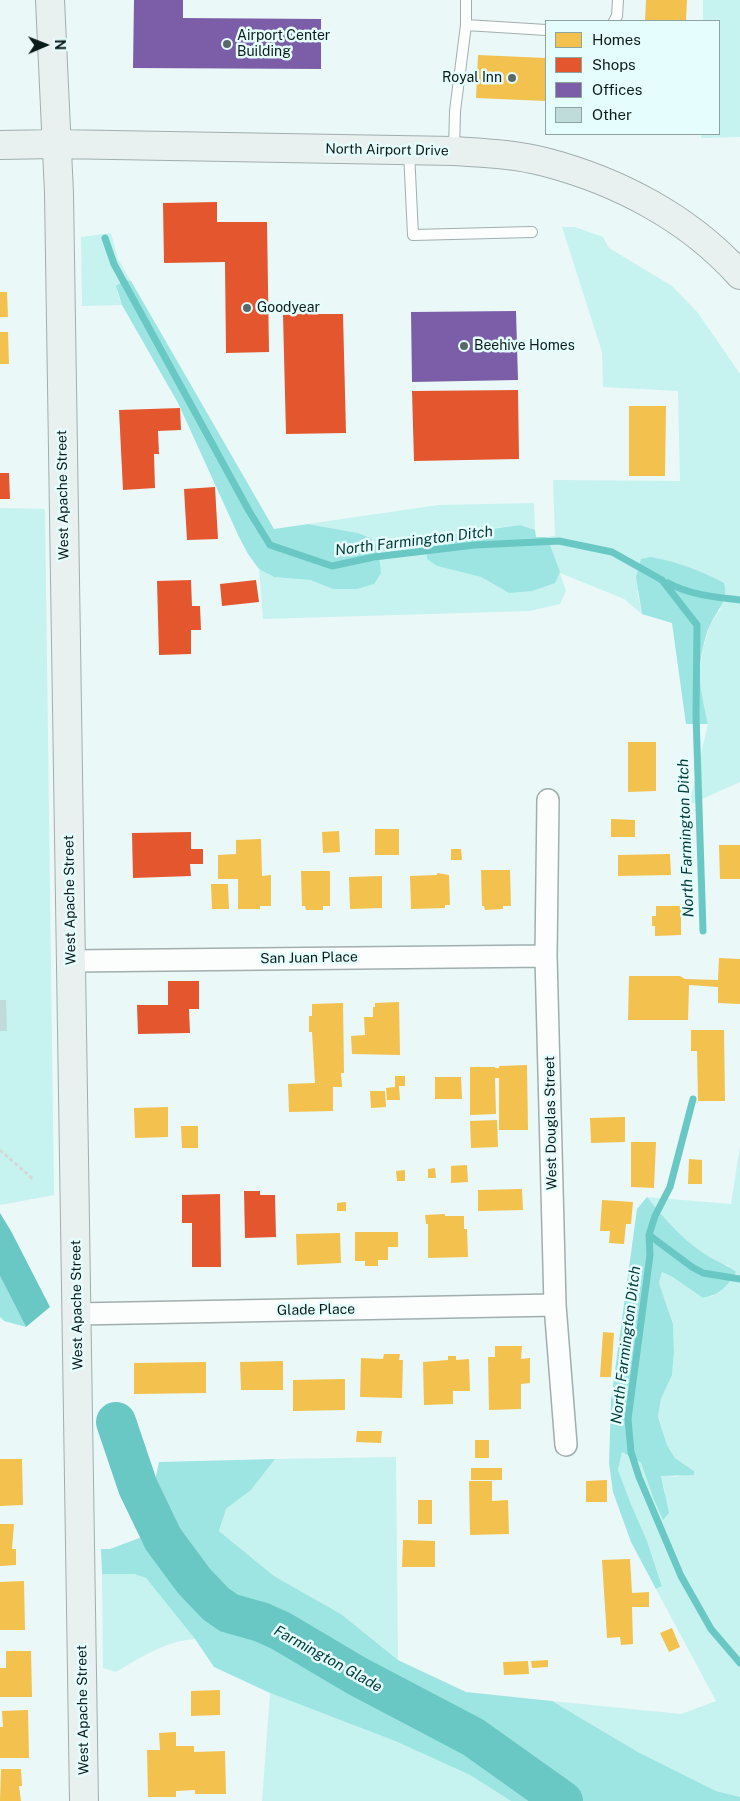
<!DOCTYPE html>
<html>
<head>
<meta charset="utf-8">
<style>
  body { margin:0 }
  #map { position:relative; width:740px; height:1801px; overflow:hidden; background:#ebf8f8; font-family:"Public Sans",sans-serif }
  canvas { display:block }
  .legend { position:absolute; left:545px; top:20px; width:175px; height:115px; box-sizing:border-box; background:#e5fefd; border:1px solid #8ea3a2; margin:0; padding:6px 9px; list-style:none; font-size:15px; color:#0b1b1a }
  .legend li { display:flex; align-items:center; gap:10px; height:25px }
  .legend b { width:25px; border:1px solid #8ea3a2 }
  .north { position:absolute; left:20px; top:20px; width:50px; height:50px; -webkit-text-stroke:4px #e5fefd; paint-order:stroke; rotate:89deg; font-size:14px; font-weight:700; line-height:20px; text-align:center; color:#0b1b1a }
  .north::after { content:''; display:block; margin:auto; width:18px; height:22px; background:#0b1b1a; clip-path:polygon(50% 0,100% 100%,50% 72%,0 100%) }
</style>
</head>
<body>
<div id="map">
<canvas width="740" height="1801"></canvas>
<ul class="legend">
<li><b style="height:14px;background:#f2c14e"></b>Homes</li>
<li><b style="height:14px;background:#e4572e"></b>Shops</li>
<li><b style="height:14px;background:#7b5ea7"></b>Offices</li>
<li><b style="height:14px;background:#bfdcdb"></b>Other</li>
</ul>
<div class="north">N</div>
</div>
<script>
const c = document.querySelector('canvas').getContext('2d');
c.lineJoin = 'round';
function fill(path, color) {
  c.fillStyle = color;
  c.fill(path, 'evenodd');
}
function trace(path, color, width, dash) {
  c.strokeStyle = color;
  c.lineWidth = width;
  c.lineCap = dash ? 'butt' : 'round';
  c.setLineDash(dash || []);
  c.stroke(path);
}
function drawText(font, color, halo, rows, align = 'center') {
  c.font = font + ' "Public Sans",sans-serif';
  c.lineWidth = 5;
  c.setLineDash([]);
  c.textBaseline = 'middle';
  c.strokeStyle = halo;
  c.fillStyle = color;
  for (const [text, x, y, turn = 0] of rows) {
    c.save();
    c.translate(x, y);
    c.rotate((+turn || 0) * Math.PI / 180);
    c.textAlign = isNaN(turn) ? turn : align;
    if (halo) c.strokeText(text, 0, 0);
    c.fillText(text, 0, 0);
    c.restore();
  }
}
const green = new Path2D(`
  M703,0H740V137L701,138V134H719V21H703Z
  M562,227H575L603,237L609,248L672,286L698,313L740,374V782L689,805L708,724L701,697L699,677L703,648L710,625L721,608L637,590L642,614L624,599L560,573L566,591L560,604L530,611L263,619L259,569L274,577L310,580L333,589L378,548L372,538L358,533L308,524L438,505L534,503L535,530L520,525L486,529L440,536L427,545V558L437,566L481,577L509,593L559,573L547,537L555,536L553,480L680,481L678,391L603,387L602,352Z
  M111,233L118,259L131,281L126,280L117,292L122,305L82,306L81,237Z
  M0,508L45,509L54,1195L0,1205Z
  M740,1146V1797L716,1791L638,1752L552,1701L681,1714L716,1701L656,1589L662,1585L647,1541L631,1504L618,1470L622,1452L641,1463L654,1500L663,1520L665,1492L661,1475L676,1477L694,1471L675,1458L667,1445L658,1417L661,1399L672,1375L674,1353L673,1324L659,1283L662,1272L671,1276L703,1298L713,1296L729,1266C694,1253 669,1225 647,1197L731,1204Z
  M396,1457L398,1660L341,1614L274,1576L219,1531L226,1509L251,1490L275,1459Z
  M102,1574H134L146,1578L195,1639C165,1641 140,1658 116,1672L103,1668Z
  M270,1693L395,1741L470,1775L511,1801H262Z`);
const forest = new Path2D(`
  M126,280L131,281L274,529L308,524L358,533L371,538L378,548L381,573L374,584L357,589H333L310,580L274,577L259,569L248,554L239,537L178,403L122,305L116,286Z
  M520,525L535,530L536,537H547L560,572L555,583L532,591L509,593L481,577L437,566L427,559V545L440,536Z
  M651,557C677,562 700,570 724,583C729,599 717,611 710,625C707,631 705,640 703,647C696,676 702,696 708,724H686L672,623L642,614L636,577L641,559Z
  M647,1197C664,1218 680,1237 702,1252C713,1260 726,1264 736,1272C728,1286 719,1295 703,1298L671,1276L662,1272L659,1283L673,1324L674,1353L672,1375L661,1399L658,1417L667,1445L675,1458L694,1471V1475L661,1476L669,1513L663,1520L654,1500L641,1463L622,1452L618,1470L631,1504L647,1541L662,1586L656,1589L631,1542L613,1492L609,1463L611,1400L637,1209Z
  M0,1276L26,1327L4,1321L0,1317Z
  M275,1459L251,1490L226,1509L219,1531L274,1576L341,1614L398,1660L466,1692L552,1701L638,1752L716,1791L740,1797V1801H569L475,1732L374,1679L300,1628L245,1606L224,1596L175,1526L154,1485L159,1462Z
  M146,1521L154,1533L162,1555L179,1580L214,1619L271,1632L326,1666L472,1741L558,1801H511L470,1775L395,1741L270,1693L214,1667L195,1639L146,1578L134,1574H102L101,1549H110L142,1537Z`);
const water = new Path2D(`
  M0,1213L11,1231L50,1307L26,1327L0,1276Z`);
const homes = new Path2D(`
  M646,0H687L686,21H645Z
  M478,55L546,58V101L476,98Z
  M0,292H7L8,317H0Z
  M0,332H8L9,364H0Z
  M629,406H666L665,476H629Z
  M628,742H656V791L628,792Z
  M611,819L635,820V837H611Z
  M375,829H399V855H375Z
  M339,831L340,852L323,853L322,832Z
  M261,839L262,876L271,875V906H260V909H238V879H218V855L236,854V840Z
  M719,845H740V879H720Z
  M451,849H461L462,860H451Z
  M670,854L671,875L618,876V855Z
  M481,870H510L511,906H503V909L485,910L484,906H482Z
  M301,871H330V906H323V910H306L305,906H302Z
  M437,873L449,875L450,905H445V908L411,909L410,876L437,875Z
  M382,876V908L350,909L349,877Z
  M211,884H228L229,909H212Z
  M656,906H681V935L655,936V926H652V916H656Z
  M719,958L740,959V1004L718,1003V987L689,985L688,1020H628L629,976H680L685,979L718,980Z
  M399,1002L400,1055L352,1054L351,1036L365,1035L364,1017H373V1007H375V1003Z
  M343,1003L344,1073H341L342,1087H333V1111L289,1112L288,1084L315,1083L312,1032H309V1016H312V1004Z
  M691,1030H724L725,1101H698L697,1051H691Z
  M527,1065L528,1130H499V1078H495L496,1114L470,1115V1067H495V1068H499V1066Z
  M395,1076H405V1086H399L400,1100H387L386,1088L395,1087Z
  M435,1077H461L462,1099H435Z
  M370,1091H385L386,1107L371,1108Z
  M168,1107V1137L135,1138L134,1108Z
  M625,1117V1142L591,1143L590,1118Z
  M497,1120L498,1147L471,1148L470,1121Z
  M181,1126H198V1148H182Z
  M631,1142H656L654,1188L631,1187Z
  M689,1159L702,1160V1184H688Z
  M467,1165L468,1182L451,1183V1166Z
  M435,1168L436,1178H428V1169Z
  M405,1170V1181H397L396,1171Z
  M522,1189L523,1210L478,1211V1190Z
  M602,1200L633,1202L631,1224H626L624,1244L609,1243L610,1231H600Z
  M346,1202V1211H337V1203Z
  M445,1214V1216H464V1229H467L468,1257L428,1258V1224H426L425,1215Z
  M355,1232H398V1247H388V1260H378V1266H365V1261H355Z
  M340,1233L341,1263L297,1265L296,1234Z
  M603,1332L614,1333L611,1377H600Z
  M495,1346H522L521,1359L530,1358V1383L521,1384V1409L489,1410L488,1357H495Z
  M384,1354H400L399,1360H403L402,1398L360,1397L361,1358L383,1359Z
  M448,1356H456V1360L469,1359L470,1391H453V1404L424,1405L423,1362L448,1360Z
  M283,1361V1390H241L240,1362Z
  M206,1362V1393L134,1394V1363Z
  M345,1379V1410L293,1411V1380Z
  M357,1431H382L381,1443L356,1442Z
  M475,1440H489V1458H475Z
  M0,1459H22L23,1505L0,1506Z
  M471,1468H502V1480H471Z
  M607,1480V1502H586V1481Z
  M469,1481H492V1501L508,1500L509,1534L470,1535Z
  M418,1500H432V1524H418Z
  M0,1524H14L12,1549H16V1565L0,1566Z
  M403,1540L435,1541V1567H402Z
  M630,1559L632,1593L649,1592V1607H632L633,1644L621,1645L620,1637L607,1638L602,1560Z
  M24,1581L25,1630H0V1582Z
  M672,1628L680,1647L669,1652L660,1633Z
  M6,1651H31L32,1697H0V1668H6Z
  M548,1660V1667L532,1668L531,1661Z
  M528,1661L529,1674L504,1675L503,1662Z
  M220,1690V1715L191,1716V1691Z
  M28,1710L29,1758H0V1727H3L2,1711Z
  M176,1732V1746H194V1752L225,1751L226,1794H195V1790L176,1791V1797H148L147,1750H160L159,1733Z
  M1,1769H21L22,1786H19L21,1801H0Z`);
const shops = new Path2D(`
  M217,202V222H267L269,352L226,353L225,262L164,263L163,203Z
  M301,308H317L318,314H343L346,433L286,434L283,315L301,314Z
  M518,390L519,459L414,461L412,391Z
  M180,408L181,430L158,431L159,454H154L155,488L123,490L119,410Z
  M0,473H9L10,499H0Z
  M215,487L218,539L187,540L184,489Z
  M191,580L192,606H200L201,630H191V654L159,655L157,581Z
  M256,580L259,602L222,606L220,584Z
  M191,832V849H203V864H190L191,876L133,878L132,833Z
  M168,981H199V1009H189L190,1033L138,1034L137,1005H168Z
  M244,1191H260V1195H275L276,1237L245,1238Z
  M220,1194L221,1267H192V1223H182V1195Z`);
const offices = new Path2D(`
  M134,0H183V18L321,19V69L133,68Z
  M516,311L518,380L412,382L411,312Z`);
const stream = new Path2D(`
  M105,238L114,264L249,511L270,545L332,566L374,557L475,545L559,541L612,552L662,580L697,625L696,715L703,931
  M668,583C690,595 716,597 740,600
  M693,1099L670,1187L655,1216L649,1235L650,1255L628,1419L631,1452L639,1477L681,1576L711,1629L740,1663
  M649,1235L692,1267L703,1273L740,1279`);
const river = new Path2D(`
  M116,1422L138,1487L163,1539L194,1581L216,1604L229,1613L261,1622L281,1631L357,1676L473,1737L563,1801`);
const building = new Path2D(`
  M0,1000H6L7,1031H0Z`);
const path = new Path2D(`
  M0,1150L34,1180`);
const lane = new Path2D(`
  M614,21L617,16L618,0
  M466,25L546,30
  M454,150L455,111L466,25V0
  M409,152L413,235L532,232`);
const street = new Path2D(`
  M548,800L546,956L555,1305L566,1445
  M71,961L546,956
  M77,1314L555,1305`);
const secondary = new Path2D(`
  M50,0L59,193L84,1801
  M0,145L56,144L454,151C485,153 515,154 545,162C618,181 689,218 740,275`);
const markers = [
  [227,44,5,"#596868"],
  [512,78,5,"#596868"],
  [247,308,5,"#596868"],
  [464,346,5,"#596868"]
];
const poiNames = [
  ["Airport Center",237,36],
  ["Building",237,52],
  ["Royal Inn",502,78,"right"],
  ["Goodyear",257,308],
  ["Beehive Homes",474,346]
];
const streetNames = [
  ["North Airport Drive",387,150,1],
  ["West Apache Street",63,495,-91],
  ["West Apache Street",70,900,-91],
  ["San Juan Place",309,958,-1],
  ["West Douglas Street",551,1123,-91],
  ["West Apache Street",77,1305,-91],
  ["Glade Place",316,1310,-1],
  ["West Apache Street",83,1710,-91]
];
const waterNames = [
  ["North Farmington Ditch",414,541,-7],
  ["North Farmington Ditch",686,838,-92],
  ["North Farmington Ditch",626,1345,-83],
  ["Farmington Glade",328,1659,29]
];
fill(green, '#c6f2f0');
fill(forest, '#9de5e2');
fill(water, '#6ac8c4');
fill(homes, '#f2c14e');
fill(shops, '#e4572e');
fill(offices, '#7b5ea7');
trace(stream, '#6ac8c4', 7);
trace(river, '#6ac8c4', 40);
fill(building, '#bfdcdb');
trace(lane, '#a1aeae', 12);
trace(street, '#a1aeae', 24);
trace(secondary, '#a1aeae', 30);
trace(path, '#d3d8d8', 3, [4, 2.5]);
trace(lane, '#fcfefe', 10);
trace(street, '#fcfefe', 21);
trace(secondary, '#e8f0f0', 28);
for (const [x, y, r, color] of markers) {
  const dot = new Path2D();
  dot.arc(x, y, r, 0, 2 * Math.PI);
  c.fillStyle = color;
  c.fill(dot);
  trace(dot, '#e5fefd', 2);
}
drawText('14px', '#0b1b1a', '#e5fefd', poiNames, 'left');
drawText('14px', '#0b1b1a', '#e5fefd', streetNames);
drawText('italic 15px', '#003a38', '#e5fefd', waterNames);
</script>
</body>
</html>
